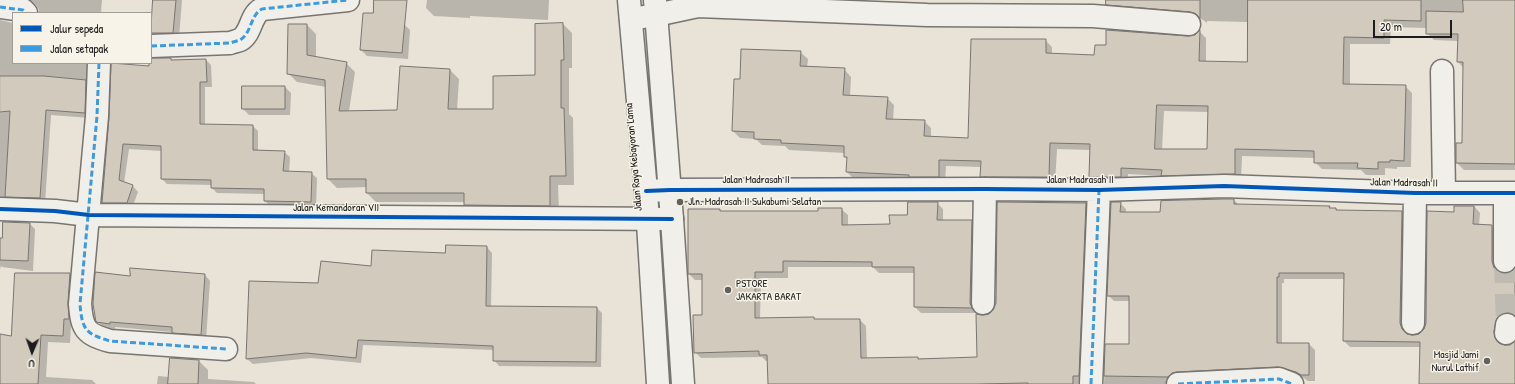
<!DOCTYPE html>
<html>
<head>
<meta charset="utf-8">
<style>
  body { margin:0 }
  #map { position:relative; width:1515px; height:384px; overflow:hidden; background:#e8e2d7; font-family:"Patrick Hand",sans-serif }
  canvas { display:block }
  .legend { position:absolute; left:12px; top:12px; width:140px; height:52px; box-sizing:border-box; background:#f7f3e8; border:1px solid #9f9d96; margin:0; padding:5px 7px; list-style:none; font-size:12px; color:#1c1c1c }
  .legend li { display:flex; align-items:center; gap:8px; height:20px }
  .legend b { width:20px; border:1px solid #9f9d96 }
  .north { position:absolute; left:12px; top:332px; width:40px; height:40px; -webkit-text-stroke:3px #f7f3e8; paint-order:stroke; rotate:182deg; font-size:11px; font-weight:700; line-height:16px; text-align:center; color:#1c1c1c }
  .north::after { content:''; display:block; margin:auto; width:14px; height:18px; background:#1c1c1c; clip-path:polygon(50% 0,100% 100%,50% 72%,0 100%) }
  .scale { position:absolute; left:1373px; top:20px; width:79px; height:18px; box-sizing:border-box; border:2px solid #1c1c1c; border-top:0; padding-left:5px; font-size:12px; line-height:14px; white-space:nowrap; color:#1c1c1c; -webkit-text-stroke:3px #f7f3e8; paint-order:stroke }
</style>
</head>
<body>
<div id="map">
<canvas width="1515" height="384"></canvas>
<ul class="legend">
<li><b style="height:5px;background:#0057b8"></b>Jalur sepeda</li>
<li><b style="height:5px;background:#3c9bdf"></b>Jalan setapak</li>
</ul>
<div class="north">U</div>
<div class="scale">20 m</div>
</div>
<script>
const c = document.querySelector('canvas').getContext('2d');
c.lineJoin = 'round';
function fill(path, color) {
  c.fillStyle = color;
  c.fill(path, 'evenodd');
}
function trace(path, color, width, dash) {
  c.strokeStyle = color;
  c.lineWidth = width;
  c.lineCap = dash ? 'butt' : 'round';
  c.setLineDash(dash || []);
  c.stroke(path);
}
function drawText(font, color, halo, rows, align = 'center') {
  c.font = font + ' "Patrick Hand",sans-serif';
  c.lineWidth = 3;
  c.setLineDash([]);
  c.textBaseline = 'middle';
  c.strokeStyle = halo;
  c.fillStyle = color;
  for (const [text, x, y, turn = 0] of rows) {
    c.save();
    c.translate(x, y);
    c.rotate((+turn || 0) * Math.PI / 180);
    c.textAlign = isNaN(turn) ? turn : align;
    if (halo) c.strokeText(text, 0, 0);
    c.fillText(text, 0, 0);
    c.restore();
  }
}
const shadow = new Path2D(`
  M10,0H102L101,13H39V10L36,5L31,3Z
  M154,0H182L179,38L158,39L152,33Z
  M427,0H549L548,20L470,16V18L434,16L426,8Z
  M1107,0H1515V170H1464L1457,163L1463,144L1464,68L1458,62V41L1434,40L1427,33V28L1391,27L1390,44H1350V85L1405,86L1412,93L1411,167H1397V169L1385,168V175H1366L1361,170L1322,169L1315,162V158L1242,156L1241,181L1170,182L1163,176L1128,174V184H1097L1090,177L1091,150L1057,149L1055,184L989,183L981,176L982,167L946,166L945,183L854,179L847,172L848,159L845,156V153L789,150L785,146L762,145L756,139L740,138L733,131L741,80L800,52L808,59L807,68L844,69L851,77L850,96L887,98L894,105L893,120L924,121L931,128V138L969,139L1045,40L1052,47V54L1075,62L1195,36L1200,32L1206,38V62L1248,63V22L1207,21V23L1203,20L1198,18L1114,11L1107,4ZM1164,111L1209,112L1208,150H1162Z
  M0,20L13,23V63H93L90,118L51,115L45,203H0Z
  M404,24L410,30L408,59L367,56L361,50Z
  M563,24L572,33V68H569V114L573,118L574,185H558L559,214H474L465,205V202H376L367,193V187L337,188L328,179L326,87L297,82L288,73L307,25L316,34V58L346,63L355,72L349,111H398L450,70L459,79L457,110H494L536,76V25Z
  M151,59H170L173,61L206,60L211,65L212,87H205V125L253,126L258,131V151L284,152L290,157L289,173H311L317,178L316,207L270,206L265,201V194L217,193L212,188V185L167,184L162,179V151L129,149L124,183L133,186L138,192L132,208H108L103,202L110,117L150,67Z
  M285,87L291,93L290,115H249L243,109Z
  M1234,200L1239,205L1329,207L1331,209H1336L1338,211L1402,212L1408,218L1406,330L1407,335L1413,336L1420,335L1424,330L1455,213L1474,206L1480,213L1479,225L1492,226L1498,232V268L1499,273L1505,274L1511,273L1515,269V318L1500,330V345L1505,346L1512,345L1515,343V384H1420L1421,347H1350L1344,341L1345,279H1284V283H1282V344H1309L1315,350V381H1308L1304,378L1285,372L1173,384H1104L1106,345H1130V301H1114L1108,295L1120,203L1126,209V213H1161Z
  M937,203L943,209V221H972L978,227L977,313H921L915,307V273H879L873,267H788V278H761L760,319L813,318L816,320H860L866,326L867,359L978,358L982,316L989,315L1086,204L1092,210L1084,384H769V361H766L762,357L701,358L695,352L703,316V280H695L689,274L720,210L721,212H818L841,209L848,215V226L891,225Z
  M30,224L35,229L33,271L2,267L1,266L0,269V239H3Z
  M487,247L492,253L491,307L597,308L602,313L601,367L499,366L494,360V350L363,345L361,363L311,358L253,364L247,359L319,284L372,267Z
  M131,269L205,275L210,281L206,340L178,338L172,332L115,327V329L104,328L98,322L131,277Z
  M70,274L77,282L76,326L71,325L70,343L48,342L46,377L92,380L96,384H12Z
  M199,361L208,370V379L254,382L256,384H157L158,376L169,377Z`);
const building = new Path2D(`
  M153,0H176L173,33H151Z
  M374,0H407L402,53L360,50L363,13H373Z
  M1106,0H1200V18L1196,14L1190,12L1106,5Z
  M1248,0H1421V21L1384,20V38L1344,37L1343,84L1406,85L1404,161L1390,160V162H1378V169L1357,168L1358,163H1314V151L1235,149V174L1161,176L1162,170L1121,168V177H1089L1090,144L1050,143L1049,177H980L981,161L939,160V177H909V175L846,172L847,157H844V146L781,143V140L754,139V132L732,131L734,79H740L741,49L801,51L800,66L845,68L843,95L888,97L886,119L925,120L924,136L968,138L971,39H1046V53L1094,55L1095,45H1106V30L1188,36L1195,35L1200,30L1199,61L1247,62ZM1157,105L1208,106L1207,149H1155Z
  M1463,0H1515V164L1456,163V143H1462L1463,62H1457L1458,34H1426V11L1463,12Z
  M563,23L564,60H561V108H564L566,176H550V206L464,205V193H366V179H327L325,80L287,74L288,24H307V55L347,62L339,111L397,110L400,66L450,69L448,109H493V76L535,75V24Z
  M151,58H171V60L206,59L207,82H200V124L253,125V150L285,151L283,171L312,172L311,202L264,201V189L211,188V180L161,179V146L123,144L119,180L133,185L127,203H102L109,117L111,63L149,66V63H151Z
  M0,76H44L86,80L85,113L46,110L40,198L5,197L10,111L0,112Z
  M242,86H285V109H242Z
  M1224,199H1234V204L1330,206L1329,208H1336V210L1402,211L1400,323L1402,329L1407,334L1412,335L1419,334L1424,329L1426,323L1427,211L1454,212V206H1474L1473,224L1492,225V261L1494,268L1499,272L1505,273L1511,272L1515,268V316L1509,313L1502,314L1497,318L1494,331L1495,338L1499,343L1505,345H1510L1515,341V384H1419L1420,342L1343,341L1344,273H1279V277H1277V343H1309V375H1301L1296,372L1278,367L1177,372L1172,373L1168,377L1104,376L1105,344H1129V296H1107L1111,202H1121L1120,212H1160L1161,201Z
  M908,202H938L937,220H972L970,303L972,308L914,307V267H872V262L783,261V272H755V318L814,317V319H860L861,358L918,357V359L977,357L976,314L982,315L989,314L993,310L996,303L997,202L1086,203L1079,376H1073V384H1028V383L977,384H768L767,355H759V351L694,353L693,315H702V274H688V209H720V211H818V208H842V225L890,224L889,215H907Z
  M3,222L30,223L28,261L0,260V238H2Z
  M446,245L487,246L486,306L597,307L596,362L493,361V346L358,340L356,358L306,353L246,359L249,281L318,283L321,261L371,266L372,250L445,253Z
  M130,268L205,274L201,335L172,333V327L110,322V324L96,322L93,304L95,272L130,276Z
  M15,273H70L68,303L69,319H64L63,336L41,335L38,384H0V334L11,336Z
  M170,358L199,360L198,384H168Z`);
const minorTunnel = new Path2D(`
  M1505,261L1507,325`);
const minor = new Path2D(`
  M0,7L23,10L26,13
  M631,19L656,15L698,6L927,15L1093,16L1189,24
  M151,46L230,43C233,42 237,41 240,40C252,33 250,15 262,9L348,0
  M99,63L97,116L80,304C82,330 86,334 110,341L226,349
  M1442,71L1444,192
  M646,191L670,190L985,189L1099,190L1224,186L1415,193H1515
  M1505,193V261
  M0,209L55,211L89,215L672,219
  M983,303L985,189
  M1413,323L1415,193
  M1506,333L1507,325
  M1091,384L1099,190
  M1178,384L1279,379L1292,384`);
const major = new Path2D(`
  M629,0L646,191L658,384
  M655,0L672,219L683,384`);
const quiet = new Path2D(`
  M0,7L23,10L26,13
  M151,46L230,43C233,42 237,41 240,40C252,33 250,15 262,9L348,0
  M99,63L97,116L80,304C82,330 86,334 110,341L226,349
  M1091,384L1099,190
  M1178,384L1279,379L1292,384`);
const cycleway = new Path2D(`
  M646,191L670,190L985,189L1099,190L1224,186L1415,193H1515
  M0,209L55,211L89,215L672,219`);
const markers = [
  [680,202,4,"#63615d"],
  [728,290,4,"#63615d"],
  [1487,361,4,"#63615d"]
];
const streetNames = [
  ["Jalan Raya Kebayoran Lama",634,157,-95],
  ["Jalan Madrasah II",756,180],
  ["Jalan Madrasah II",1080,180],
  ["Jalan Madrasah II",1404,183,1],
  ["Jalan Kemandoran VII",336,208]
];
const poiNames = [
  ["Jln. Madrasah II Sukabumi Selatan",688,202],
  ["PSTORE",736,284],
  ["JAKARTA BARAT",736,297],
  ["Masjid Jami",1479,355,"right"],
  ["Nurul Lathif",1479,368,"right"]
];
fill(shadow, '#0003');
fill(building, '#d2cabd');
trace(building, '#787570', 1);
trace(minorTunnel, '#bfbab2', 22, [22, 11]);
trace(minor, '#787570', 25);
trace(major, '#787570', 25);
trace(minor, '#f0efea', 22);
trace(major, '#f0efea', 22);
trace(quiet, '#3c9bdf', 3, [6, 3]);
trace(cycleway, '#0057b8', 4);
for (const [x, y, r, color] of markers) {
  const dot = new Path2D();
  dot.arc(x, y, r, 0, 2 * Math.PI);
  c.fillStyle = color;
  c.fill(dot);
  trace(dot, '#f7f3e8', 1.5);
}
drawText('11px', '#1c1c1c', '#f7f3e8', streetNames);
drawText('11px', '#1c1c1c', '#f7f3e8', poiNames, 'left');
</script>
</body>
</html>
